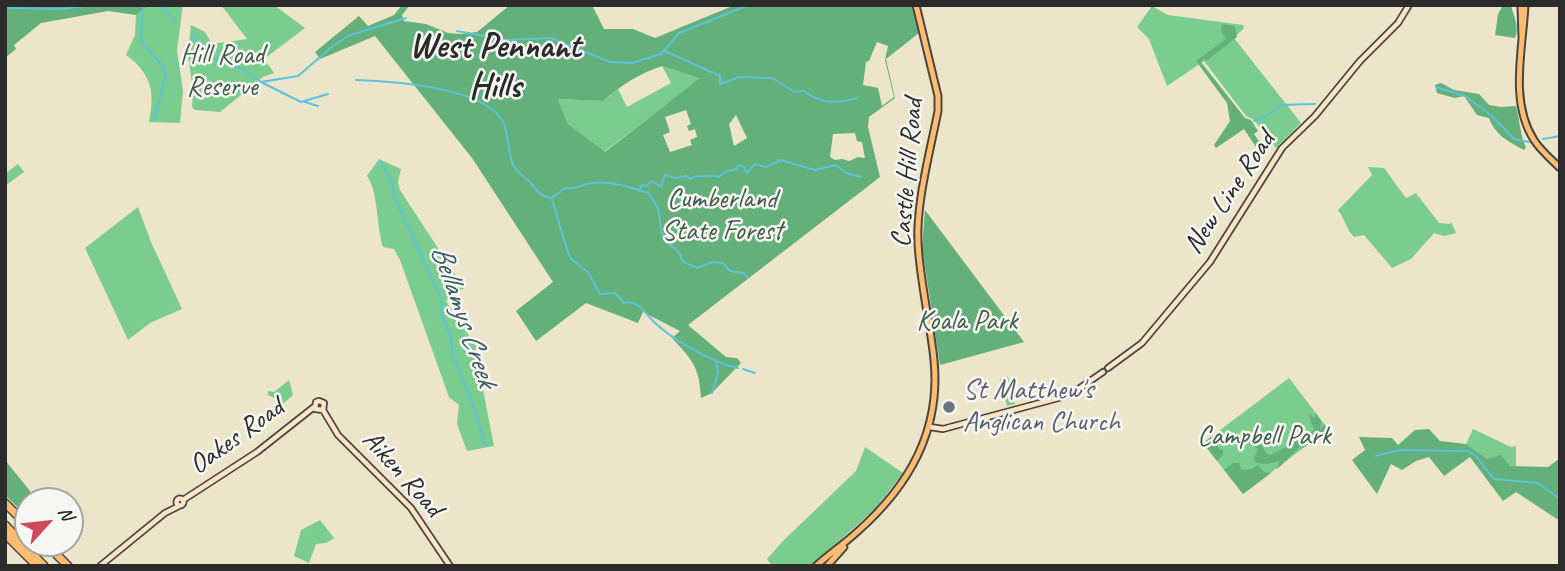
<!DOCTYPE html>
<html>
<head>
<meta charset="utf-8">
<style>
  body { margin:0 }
  #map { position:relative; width:1565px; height:571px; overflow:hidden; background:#ece5c9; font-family:Caveat,sans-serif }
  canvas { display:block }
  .frame { position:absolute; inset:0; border:7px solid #2b2b2b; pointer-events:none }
  .north { position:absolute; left:14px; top:487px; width:70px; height:70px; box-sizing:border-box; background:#f6f6f2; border:2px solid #a5a5a2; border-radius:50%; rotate:63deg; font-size:19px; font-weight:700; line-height:28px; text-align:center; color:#2b2b2b }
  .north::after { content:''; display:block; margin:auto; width:24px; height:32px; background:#d1495b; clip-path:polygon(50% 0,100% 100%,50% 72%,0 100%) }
</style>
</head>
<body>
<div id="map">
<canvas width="1565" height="571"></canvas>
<div class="frame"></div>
<div class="north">N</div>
</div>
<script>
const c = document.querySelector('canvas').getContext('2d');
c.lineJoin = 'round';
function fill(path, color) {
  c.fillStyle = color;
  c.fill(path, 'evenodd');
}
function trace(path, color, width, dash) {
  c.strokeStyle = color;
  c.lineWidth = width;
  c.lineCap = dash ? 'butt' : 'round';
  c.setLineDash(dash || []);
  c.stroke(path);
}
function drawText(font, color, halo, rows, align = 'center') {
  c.font = font + ' Caveat,sans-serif';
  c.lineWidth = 5;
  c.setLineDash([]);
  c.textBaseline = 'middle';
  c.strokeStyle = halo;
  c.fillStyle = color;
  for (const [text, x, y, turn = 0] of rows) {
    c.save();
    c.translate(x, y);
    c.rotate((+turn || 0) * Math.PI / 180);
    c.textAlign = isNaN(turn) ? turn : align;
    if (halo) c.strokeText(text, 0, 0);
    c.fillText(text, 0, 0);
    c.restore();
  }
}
const green = new Path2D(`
  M149,5H183L177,50L183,91L180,123L149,122C155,92 152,74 126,55L135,35L136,15Z
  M221,5H274L305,28L264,59L274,73L263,77L220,112L195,110L192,107L193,91L188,55L191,25L205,32L212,44L247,39Z
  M1152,6L1168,15L1243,25L1244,28L1234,38L1301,123L1276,148L1254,120L1246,116L1204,61L1167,86L1149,39L1137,27Z
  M662,66L701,78L604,152L568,124L558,99L603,101L618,89L627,107L671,83Z
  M379,159L401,169L398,182L400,190L464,288L446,301L476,346V354L494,446L467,451L457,424L459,405L449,397L400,260L394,249L383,247C376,226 379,193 367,176Z
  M18,164L24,172L5,186V174Z
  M1368,167L1384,168L1406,198L1416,193L1439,223L1450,224L1451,222L1456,233L1444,236L1434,233L1411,259L1392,268L1364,235L1354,237C1346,229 1345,219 1338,210L1372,175Z
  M138,207L151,242L182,309L150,323L128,340L85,248Z
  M1008,377L1015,404L1007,406L1000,379Z
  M1289,378L1328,429L1243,494L1203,443Z
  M289,380L293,395L284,403L268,395V391L274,392Z
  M1473,429L1511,447L1516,446V467L1488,460L1466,444Z
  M865,447L903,473L876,508L811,566H772L767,559L783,541L856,471Z
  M320,520L334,538L326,543L316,544L309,563L294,556L301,530Z`);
const forest = new Path2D(`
  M5,5H149L136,15L108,11L41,23L14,45L16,49L5,58Z
  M402,5H410L402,15L404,21L426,24L448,33L460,34L477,32L510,5H592L604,29H633L655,38L735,5H912L919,33L886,59L895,98L869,117L868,127L880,177L688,325L726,357L737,358L741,363L712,393L701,398C699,366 693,361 672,338L680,331L643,312L638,323L586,303L536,341L516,311L553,282L472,158L375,36L320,59L315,52L359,16L368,26L394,15ZM877,42L888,46L885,60L894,97L882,106L878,88L863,85L866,62L869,61ZM662,66L700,78L605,152L568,124L558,99L603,101C620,86 640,73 662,66ZM686,110L691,124L687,126L689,131L695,129L697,137L690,140L692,145L670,152L663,135L670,132L665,117ZM736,115L747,138L734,146L729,124ZM855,133L857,141L862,142L865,158L858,157L849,161L842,159L835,160L830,157L833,134Z
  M1503,5H1511C1513,15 1520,27 1515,38L1495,35L1498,14Z
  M1222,24L1235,26L1237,37L1206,61L1204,59L1201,62L1245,118L1251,120L1258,131L1254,134L1263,147L1258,150L1244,129L1216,148L1214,145L1230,121L1227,103L1196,61L1226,39L1221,31Z
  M1441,83L1454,90L1479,94L1489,105L1501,107L1516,106C1519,117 1521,139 1526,147L1524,150C1509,142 1495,135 1489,118L1477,115L1464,96L1455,98L1437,93L1435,85Z
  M925,210L1024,342L940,365L922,247Z
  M1316,413L1321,421L1320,430L1324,424L1328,429L1303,448L1302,447L1311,439C1298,446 1289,459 1277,469L1279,461L1268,464L1256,463L1254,458L1258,449L1254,446L1260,442L1266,453L1271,455L1309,435L1314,429L1308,414L1315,418Z
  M1429,429L1440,441L1466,444L1487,459L1501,455L1510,466L1548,467L1560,458V521L1516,492L1503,501L1470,457L1444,476L1429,457L1416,461L1402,470L1391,464L1377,494L1352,460L1365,450L1359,437L1392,438L1398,445L1415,430Z
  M1218,432L1225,440L1223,444L1216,441L1219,449L1223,450V455L1217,461L1203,443Z
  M5,460L38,501H28V517L5,495Z
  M1233,463H1239L1241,470L1252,469L1258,465L1264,472L1271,473L1243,494L1224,470Z`);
const stream = new Path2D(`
  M143,5L141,37L143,44L162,65L166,75L154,121
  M160,5L176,22
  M5,8L63,9L90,5
  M457,31L506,40L551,38L610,62L632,63L661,54L679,33L749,5
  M192,35L215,59L241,68L261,82L301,102L328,94
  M665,51L720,76V84L739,77L772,78L795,92L804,91C820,104 837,104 857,98
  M356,80C391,81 477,87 500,117C510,130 506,154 515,168C519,174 526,178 531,183C537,191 540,196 551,198
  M261,82L298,76L334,45L350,35L406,18
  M1436,87L1465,96L1492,116L1514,139L1529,142
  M305,102L318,106
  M1254,121L1265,117L1281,105L1315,104
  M1543,139L1560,136
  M381,162C389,176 393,179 394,196L441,298L442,316L451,337L452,354L469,394L486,446
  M639,191L648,192C651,197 655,202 657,207C662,218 658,229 665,239C672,248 680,249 682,261L697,268L712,262L723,263L730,271L744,273L748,278
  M552,198L565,188C575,190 578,186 587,184C603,180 624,185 639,190L642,185L646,186L652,181L661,187L665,175L676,178L686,176L690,179L696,176C704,177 711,174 719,177L725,172L736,169L739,165L744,167L747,173L755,164L766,167L781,160L815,170L836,165L846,173L861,177
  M552,199L568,253L571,259L588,272L600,294L615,293L624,303C636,299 645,312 653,321C671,339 713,363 738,368
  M743,369L755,373
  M712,393L718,373L716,361
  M1375,456L1400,450L1467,451L1475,455L1494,479L1538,483L1560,499`);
const secondary = new Path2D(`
  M1108,368L1142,343L1210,262L1282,148L1315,116L1360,61L1398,23L1409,5
  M323,410L315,409L316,402L319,401L324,403L323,410L338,435L411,508L450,566
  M930,427L943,429L1062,397L1077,390L1103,372
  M176.5 502a3.5 3.5 0 1 1 7 0a3.5 3.5 0 1 1-7 0Z
  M183,500L257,452L314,407
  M100,566L165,513L179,506`);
const primary = new Path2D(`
  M1521,5L1522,38
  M1525,5C1523,48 1509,101 1534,140C1541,151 1551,159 1560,168
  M816,566C829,554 844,544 857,532C909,486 941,431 934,360C930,321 920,282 918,243C916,203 930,152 938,111V96L916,5
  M827,566L844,547`);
const highway = new Path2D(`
  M5,503L28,526
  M5,525L44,566
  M5,534L37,566
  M45,543L68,566`);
const markers = [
  [949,407,7,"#6b7280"]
];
const parkNames = [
  ["Hill Road",222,56],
  ["Reserve",222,88],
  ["Cumberland",722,200],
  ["State Forest",722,232],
  ["Koala Park",967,322],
  ["Campbell Park",1264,437]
];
const streetNames = [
  ["Castle Hill Road",908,173,-85],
  ["New Line Road",1230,193,-56],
  ["Oakes Road",237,437,-36],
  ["Aiken Road",402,474,48]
];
const worshipNames = [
  ["St Matthew's",963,391],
  ["Anglican Church",963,423]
];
const waterNames = [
  ["Bellamys Creek",463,316,71]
];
const districtNames = [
  ["West Pennant",495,48],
  ["Hills",495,88]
];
fill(green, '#7acd8f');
fill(forest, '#63b07a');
trace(stream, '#5dc3db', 2);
trace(secondary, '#484743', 8);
trace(primary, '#484743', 9);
trace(highway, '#484743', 10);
trace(secondary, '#fee4c6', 4.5);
trace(primary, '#fdbc70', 5);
trace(highway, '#fdbc70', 7);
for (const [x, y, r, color] of markers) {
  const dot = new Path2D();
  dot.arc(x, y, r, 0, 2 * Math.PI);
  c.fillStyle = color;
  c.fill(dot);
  trace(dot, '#f6f6f2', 2.5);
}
drawText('28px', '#435c49', '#f6f6f2', parkNames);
drawText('28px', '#2b2b2b', '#f6f6f2', streetNames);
drawText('28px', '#5b616d', '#f6f6f2', worshipNames, 'left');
drawText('italic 30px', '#3a5960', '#f6f6f2', waterNames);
drawText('bold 35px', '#2b2b2b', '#f6f6f2', districtNames);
</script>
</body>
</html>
